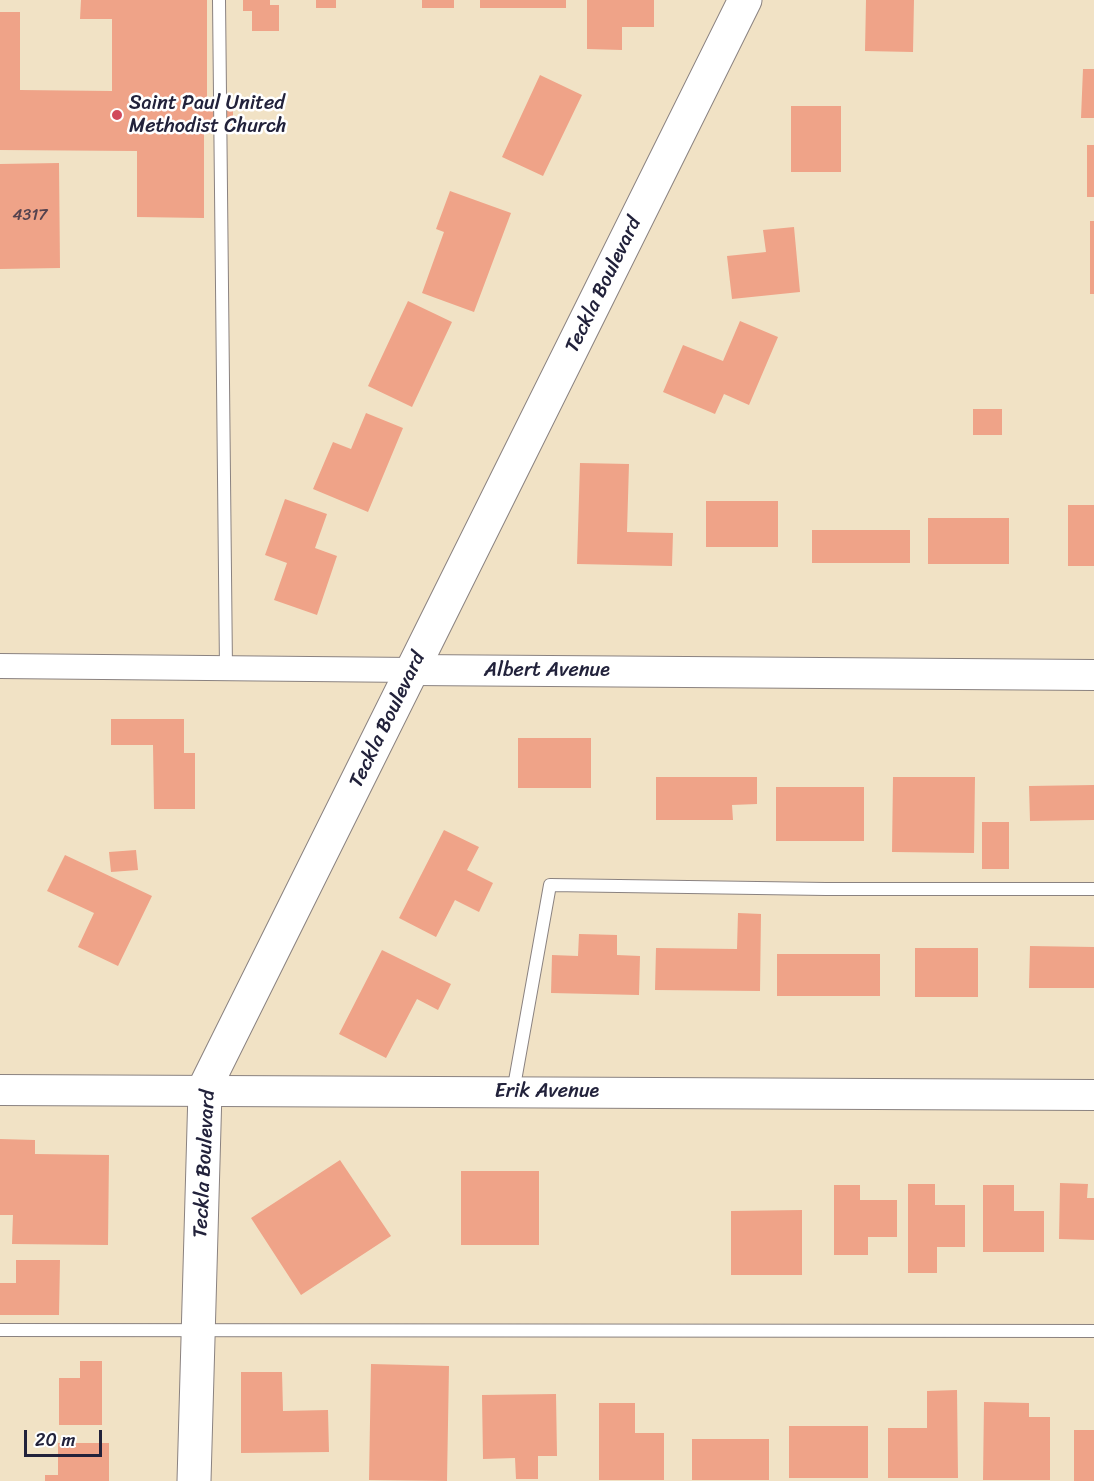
<!DOCTYPE html>
<html>
<head>
<meta charset="utf-8">
<style>
  body { margin:0 }
  #map { position:relative; width:1094px; height:1481px; overflow:hidden; background:#f1e2c5; font-family:Sriracha,sans-serif }
  canvas { display:block }
  .scale { position:absolute; left:24px; top:1430px; width:78px; height:27px; box-sizing:border-box; border:3px solid #22223b; border-top:0; padding-left:8px; font-size:18px; line-height:21px; white-space:nowrap; color:#22223b; -webkit-text-stroke:4px #fff; paint-order:stroke }
</style>
</head>
<body>
<div id="map">
<canvas width="1094" height="1481"></canvas>
<div class="scale">20 m</div>
</div>
<script>
const c = document.querySelector('canvas').getContext('2d');
c.lineJoin = 'round';
function fill(path, color) {
  c.fillStyle = color;
  c.fill(path, 'evenodd');
}
function trace(path, color, width, dash) {
  c.strokeStyle = color;
  c.lineWidth = width;
  c.lineCap = dash ? 'butt' : 'round';
  c.setLineDash(dash || []);
  c.stroke(path);
}
function drawText(font, color, halo, rows, align = 'center') {
  c.font = font + ' Sriracha,sans-serif';
  c.lineWidth = 5;
  c.setLineDash([]);
  c.textBaseline = 'middle';
  c.strokeStyle = halo;
  c.fillStyle = color;
  for (const [text, x, y, turn = 0] of rows) {
    c.save();
    c.translate(x, y);
    c.rotate((+turn || 0) * Math.PI / 180);
    c.textAlign = isNaN(turn) ? turn : align;
    if (halo) c.strokeText(text, 0, 0);
    c.fillText(text, 0, 0);
    c.restore();
  }
}
const building = new Path2D(`
  M81,0H207V105L233,106V125L204,124V218L137,217V151L0,150V12H20V90L112,91V19H80Z
  M243,0H270V5H279V31H252V11H243Z
  M316,0H336V8H316Z
  M422,0H454V8H422Z
  M480,0H566V8H480Z
  M587,0H654V27H622V50L587,49Z
  M866,0H914L913,52L865,51Z
  M1083,69H1094V118H1081Z
  M540,75L582,95L543,176L502,157Z
  M791,106H841V172H791Z
  M1087,145H1094V197H1087Z
  M59,163L60,268L0,269V164Z
  M450,191L511,213L474,312L422,293L444,232L436,229Z
  M1090,221H1094V294H1090Z
  M794,227L800,292L732,299L727,256L766,252L763,230Z
  M408,301L452,322L412,407L368,386Z
  M740,321L778,337L749,405L724,394L715,414L663,392L683,345L723,361Z
  M973,409H1002V435H973Z
  M366,413L403,428L368,512L313,489L333,442L351,449Z
  M580,463L629,464L627,532L673,533L672,566L577,564Z
  M285,499L327,514L315,548L337,556L317,615L274,600L287,563L265,555Z
  M706,501H778V547H706Z
  M1068,505H1094V566H1068Z
  M928,518H1009V564H928Z
  M812,530H910V563H812Z
  M111,719H184V753H195V809H154L153,745H111Z
  M518,738H591V788H518Z
  M656,777H757V804L732,805L733,820H656Z
  M893,777H975L974,853L892,852Z
  M1094,785V820L1030,821L1029,786Z
  M776,787H864V841H776Z
  M982,822H1009V869H982Z
  M444,830L479,847L467,870L493,883L479,912L455,900L436,937L399,918Z
  M136,850L138,870L111,872L109,852Z
  M65,855L152,896L118,966L78,947L94,913L47,891Z
  M738,913L761,914L760,991L655,990L656,948L737,949Z
  M579,934L617,935V955L640,956L639,995L551,993L552,955L578,956Z
  M1030,946L1094,947V988H1029Z
  M915,948H978V997H915Z
  M382,950L451,984L438,1010L417,999L386,1058L339,1034Z
  M777,954H880V996H777Z
  M0,1139L35,1140V1154L109,1155L108,1245L12,1244L13,1215H0Z
  M340,1160L391,1236L301,1295L251,1218Z
  M461,1171H539V1245H461Z
  M1060,1183L1088,1184L1087,1198H1094V1240L1059,1239Z
  M908,1184H935V1205H965V1247H937V1273H908Z
  M834,1185H860V1200H897V1237H868V1255H834Z
  M983,1185H1014V1211H1044V1252H983Z
  M802,1210V1275H731V1211Z
  M16,1260H60L59,1315H0V1283H16Z
  M80,1361H102V1425H59V1378H80Z
  M371,1364L449,1366L447,1481L369,1480Z
  M241,1372H282L283,1411L328,1410L329,1452L241,1453Z
  M957,1390L958,1478H888V1428H927V1391Z
  M556,1394L557,1456H538V1479H516L515,1458L483,1459L482,1395Z
  M984,1402L1029,1403V1417H1050V1480H983Z
  M599,1403H635V1433H664V1480H599Z
  M789,1426H868V1478H789Z
  M1074,1430H1094V1481H1074Z
  M692,1439H769V1480H692Z
  M58,1443H109V1481H45V1475H58Z`);
const service = new Path2D(`
  M219,0L226,668
  M513,1092L550,885L826,889H1094
  M0,1330L1094,1331`);
const minor = new Path2D(`
  M0,666L413,670`);
const tertiary = new Path2D(`
  M413,670L1094,675
  M0,1090L1094,1095`);
const secondary = new Path2D(`
  M194,1481L205,1091L207,1083L745,0`);
const markers = [
  [117,115,6,"#d1495b"]
];
const numberNames = [
  ["4317",30,216]
];
const poiNames = [
  ["Saint Paul United",129,104],
  ["Methodist Church",129,127]
];
const streetNames = [
  ["Teckla Boulevard",604,285,-64],
  ["Albert Avenue",547,671],
  ["Teckla Boulevard",388,720,-64],
  ["Erik Avenue",547,1092],
  ["Teckla Boulevard",205,1164,-87]
];
fill(building, '#efa388');
trace(service, '#8a8280', 14);
trace(minor, '#8a8280', 26);
trace(tertiary, '#8a8280', 32);
trace(secondary, '#8a8280', 35);
trace(service, '#fff', 12);
trace(minor, '#fff', 24);
trace(tertiary, '#fff', 30);
trace(secondary, '#fff', 33);
for (const [x, y, r, color] of markers) {
  const dot = new Path2D();
  dot.arc(x, y, r, 0, 2 * Math.PI);
  c.fillStyle = color;
  c.fill(dot);
  trace(dot, '#fff', 2);
}
drawText('16px', '#55424e', null, numberNames);
drawText('20px', '#22223b', '#fff', poiNames, 'left');
drawText('20px', '#22223b', '#fff', streetNames);
</script>
</body>
</html>
